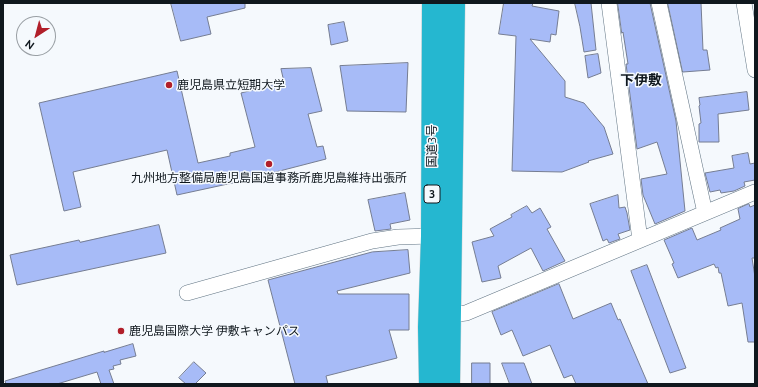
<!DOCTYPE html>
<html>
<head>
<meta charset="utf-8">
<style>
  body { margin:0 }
  #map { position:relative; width:758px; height:387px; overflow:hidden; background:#f5f9fd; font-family:Ubuntu,sans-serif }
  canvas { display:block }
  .frame { position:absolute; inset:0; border:4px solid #10181e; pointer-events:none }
  .north { position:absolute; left:16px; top:16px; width:40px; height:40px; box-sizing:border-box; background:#f5f9fd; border:1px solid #999fa4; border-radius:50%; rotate:216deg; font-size:11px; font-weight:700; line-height:16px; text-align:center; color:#10181e }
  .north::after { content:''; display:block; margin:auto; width:14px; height:18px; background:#b11f2a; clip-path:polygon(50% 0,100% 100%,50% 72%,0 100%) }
</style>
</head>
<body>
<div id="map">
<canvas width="758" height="387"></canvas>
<div class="frame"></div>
<div class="north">N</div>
</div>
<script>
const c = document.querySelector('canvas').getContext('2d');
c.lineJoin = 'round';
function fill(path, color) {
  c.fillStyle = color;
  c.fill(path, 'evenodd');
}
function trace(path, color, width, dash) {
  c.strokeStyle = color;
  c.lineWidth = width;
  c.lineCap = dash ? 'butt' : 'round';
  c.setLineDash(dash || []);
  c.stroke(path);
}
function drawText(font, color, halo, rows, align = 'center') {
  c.font = font + ' Ubuntu,"Noto Sans JP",sans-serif';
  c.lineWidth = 3;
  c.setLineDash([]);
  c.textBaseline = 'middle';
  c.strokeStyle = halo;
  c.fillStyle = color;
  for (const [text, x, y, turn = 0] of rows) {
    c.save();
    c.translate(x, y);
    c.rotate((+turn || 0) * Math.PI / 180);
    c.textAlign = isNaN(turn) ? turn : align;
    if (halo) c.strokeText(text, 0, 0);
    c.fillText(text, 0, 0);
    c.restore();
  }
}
const building = new Path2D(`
  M171,3H245V8L207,17L211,34L181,41Z
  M504,3H533L532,6L559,11L556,35L551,34L550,42L530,39L565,81V97L584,103L604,127L613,154L588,161L589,162L562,172L512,171L516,36L499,34Z
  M575,3H591L596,50L584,52L580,27Z
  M618,3H650L676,121L685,211L655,224L643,195L641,179L667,174L657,142L637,149L626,64H628L623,32L622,33Z
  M668,3H701L703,50H707L710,70L683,72Z
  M344,22L348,41L331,45L328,25Z
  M598,54L601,73L588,78L585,56Z
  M408,63L406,112L347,111L340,66Z
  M311,68L322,111L308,114L317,147L323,146L326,159L237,182L177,195L167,150L73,172L81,207L64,211L39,103L177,71L198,163L230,156V153L255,147L241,93L284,82L281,69Z
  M747,92L749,110L718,114L719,142H699V124L701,123L699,106L700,105L699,98Z
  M748,153L750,164L755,163V180L744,182L745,186L734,191L721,193L720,190L710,192L705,173L734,168L732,156Z
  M405,193L410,220L390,224L391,229L375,231L368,200Z
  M618,195L619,208L625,207L627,213L630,230L618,234L620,239L609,243L607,239L603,241L590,204Z
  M749,204L750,207L755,205V258H752L755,277V342H748L742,303L728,306L721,273H719L718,267L716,268L714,264L678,278L672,264L674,263L664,240L692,228L697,240L721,230L720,228L740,219L738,209Z
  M527,206L532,213L540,208L551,227L547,229L565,261L543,271L531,248L498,266L501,278L482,282L472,242L494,236L490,229L512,217L511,215Z
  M159,225L166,253L17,285L10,255L79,240L80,242Z
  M408,250L410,273L337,291L338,294H409V330H389L397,358L326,376L328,384H295L268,280L372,252Z
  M647,265L686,368L670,373L631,271Z
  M559,284L573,319L611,303L618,320L620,319L648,384H576L572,375L564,378L550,345L523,356L512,330L501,335L492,312Z
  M133,344L136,356L120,360L121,364L113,366L114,369L109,370L114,384H101L97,372L57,384H6L5,381L104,351V352Z
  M194,362L206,373L195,384H186L179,378Z
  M472,363H490V384H472Z
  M502,363H524L532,384H510Z`);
const street = new Path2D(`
  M609,3L640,240
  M659,3L705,213
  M744,3L755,70
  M187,293L372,241L398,237L432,236
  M451,315L466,313L755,192`);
const highway = new Path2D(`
  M430,384L429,327L432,236L433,3
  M449,384L454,3`);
const markers = [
  [169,85,4,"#b11f2a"],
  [269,164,4,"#b11f2a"],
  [121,331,4,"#b11f2a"]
];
const shields = [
  [432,194,16]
];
const shieldNames = [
  ["3",432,194]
];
const poiNames = [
  ["鹿児島県立短期大学",177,85],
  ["九州地方整備局鹿児島国道事務所鹿児島維持出張所",269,178,"center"],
  ["鹿児島国際大学 伊敷キャンパス",129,331]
];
const streetNames = [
  ["国道3号",432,146,-90]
];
const quarterNames = [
  ["下伊敷",641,80]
];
fill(building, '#a7bbf7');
trace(building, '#757d92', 1);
trace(street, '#617483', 16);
trace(highway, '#d4d5d6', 23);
trace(street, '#fff', 15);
trace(highway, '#25b7d0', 22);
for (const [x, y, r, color] of markers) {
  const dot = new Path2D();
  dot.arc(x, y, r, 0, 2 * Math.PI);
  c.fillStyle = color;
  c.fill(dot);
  trace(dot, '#f5f9fd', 1.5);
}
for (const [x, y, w] of shields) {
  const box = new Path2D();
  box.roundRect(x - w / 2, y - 9, w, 18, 3);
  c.fillStyle = '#f5f9fd';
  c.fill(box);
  trace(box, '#10181e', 1);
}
drawText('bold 11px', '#10181e', null, shieldNames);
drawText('12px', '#10181e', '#f5f9fd', poiNames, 'left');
drawText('12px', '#10181e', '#f5f9fd', streetNames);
drawText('bold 14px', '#10181e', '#f5f9fd', quarterNames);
</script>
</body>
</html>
